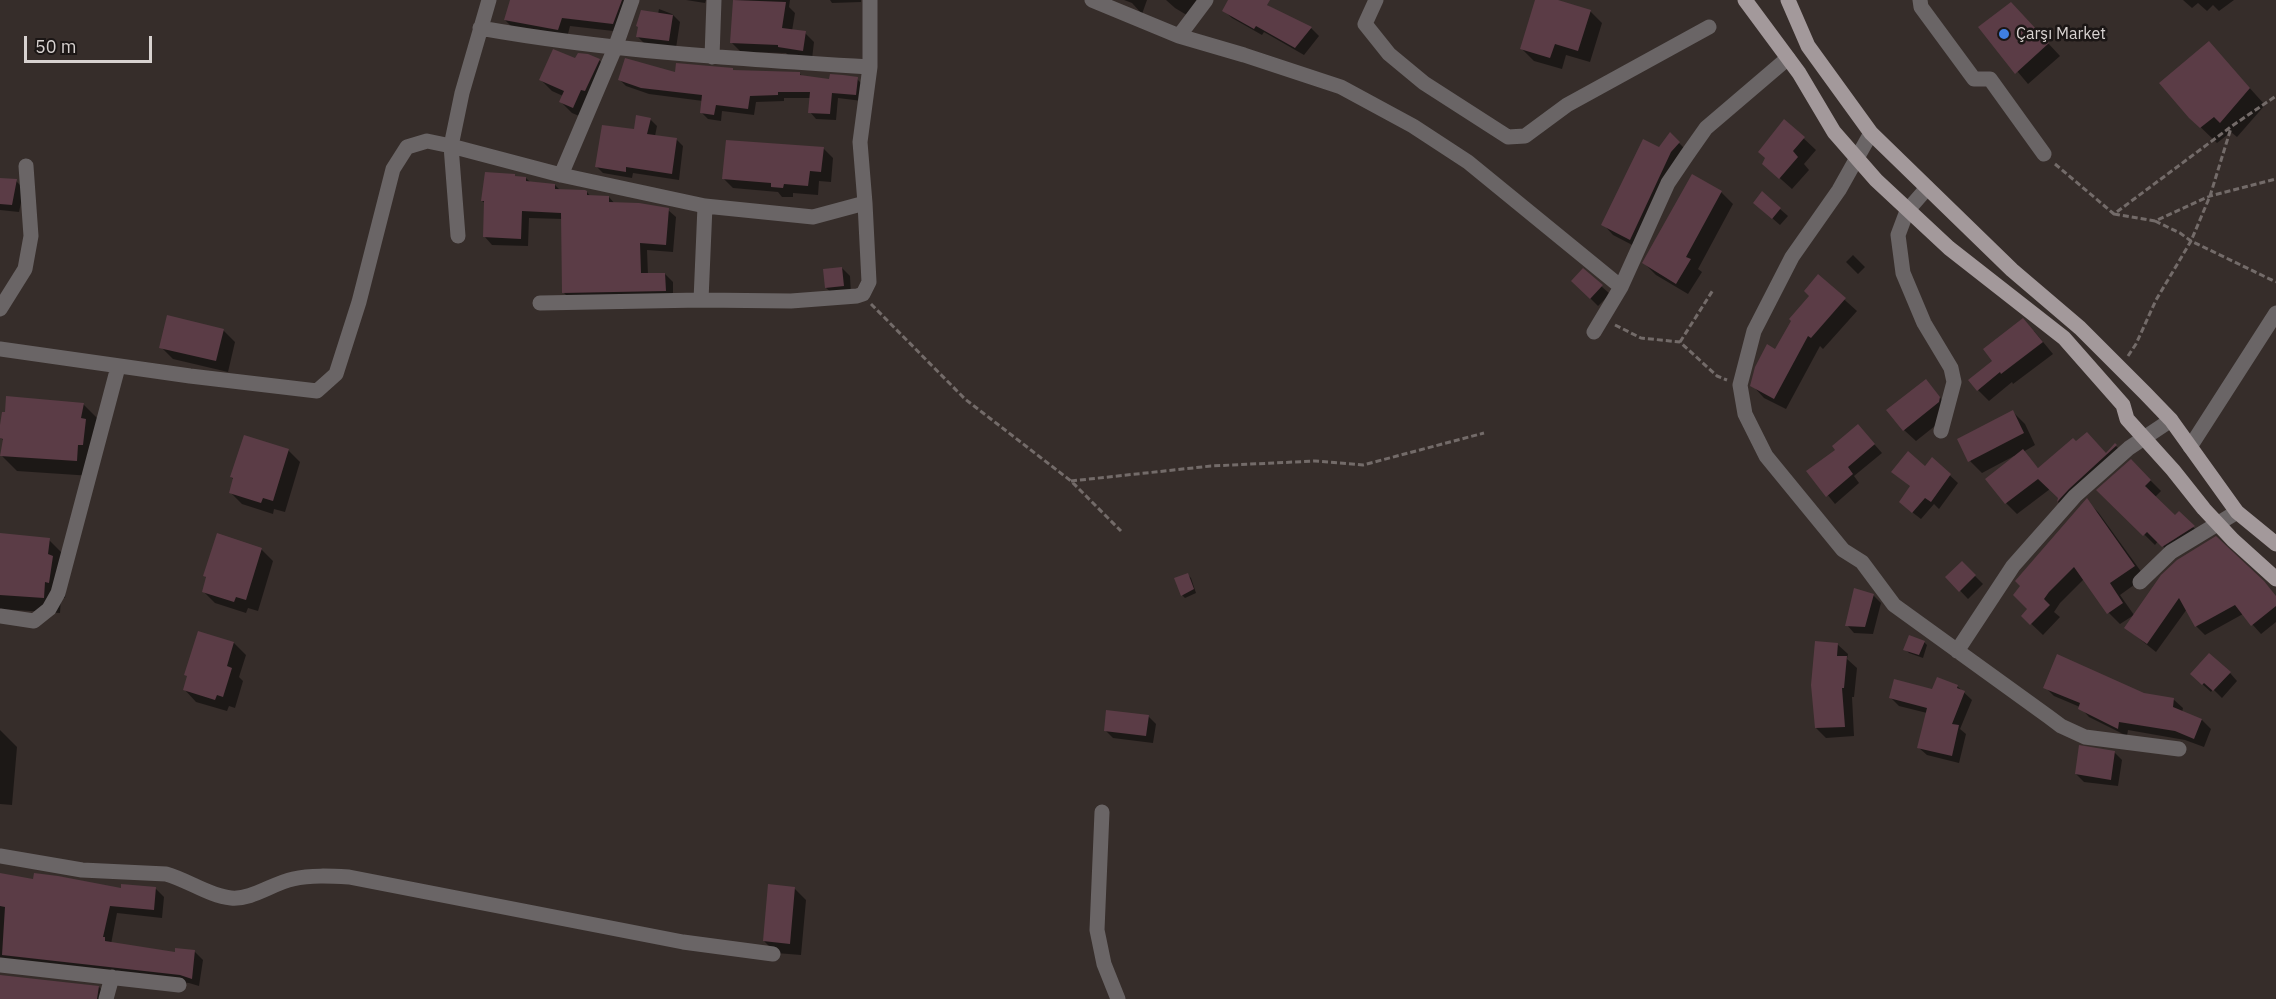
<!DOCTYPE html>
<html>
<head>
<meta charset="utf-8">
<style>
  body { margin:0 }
  #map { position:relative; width:2276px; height:999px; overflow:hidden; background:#362d2a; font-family:"IBM Plex Sans",sans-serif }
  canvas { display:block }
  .scale { position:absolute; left:24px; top:36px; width:128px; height:27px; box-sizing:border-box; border:3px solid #d8d2d0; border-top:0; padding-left:8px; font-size:18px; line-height:21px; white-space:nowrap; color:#d8d2d0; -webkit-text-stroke:4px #1b1615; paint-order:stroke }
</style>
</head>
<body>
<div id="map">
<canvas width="2276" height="999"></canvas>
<div class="scale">50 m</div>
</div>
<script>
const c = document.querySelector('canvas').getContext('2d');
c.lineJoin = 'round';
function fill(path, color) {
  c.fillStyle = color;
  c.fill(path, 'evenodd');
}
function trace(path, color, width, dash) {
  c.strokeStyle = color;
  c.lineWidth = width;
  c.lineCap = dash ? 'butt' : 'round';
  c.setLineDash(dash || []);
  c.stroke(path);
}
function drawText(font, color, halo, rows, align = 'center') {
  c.font = font + ' "IBM Plex Sans",sans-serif';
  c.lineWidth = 5;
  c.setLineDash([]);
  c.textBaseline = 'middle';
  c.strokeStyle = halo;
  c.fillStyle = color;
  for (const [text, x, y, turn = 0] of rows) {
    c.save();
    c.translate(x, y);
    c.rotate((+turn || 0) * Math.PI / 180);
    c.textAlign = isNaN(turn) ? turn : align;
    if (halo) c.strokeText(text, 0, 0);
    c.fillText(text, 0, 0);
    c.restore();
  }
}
const shadow = new Path2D(`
  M523,0H627L622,32L570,26L567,38L514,29L505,20Z
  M686,0H706L705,3Z
  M735,0H790L789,7L795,13L792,31L805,33L814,42L812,59L789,56L786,53L741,52L731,42Z
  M830,0H861V2L832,3Z
  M1124,0H1147L1142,14L1132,3Z
  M1166,0H1212L1195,20L1175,8Z
  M1229,0H1260L1273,9L1311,28L1319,36L1304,55L1264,32L1262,35L1232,18L1224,11Z
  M1537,0H1553L1590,11L1602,23L1590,62L1566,55L1562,69L1534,61L1522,49Z
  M2183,0H2234L2219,11L2213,5L2207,11L2198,3L2192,8Z
  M659,9L672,14L680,22L676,48L645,44L638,37L658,14Z
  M2023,16L2060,56L2028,84L1980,27Z
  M2209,43L2265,105L2237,137L2231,132L2217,143L2190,117Z
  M576,60H599L610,71L584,118L572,113L561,102L563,96L552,91L541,80Z
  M732,69L734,71L800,74L803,77L831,80L857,79L864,86L862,101L838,98L836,120L816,119L810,112L811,98H784V101L756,102L754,115L722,111L721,121L708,119L702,113L703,101L649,94L626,86L619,79Z
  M650,119L657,126L655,136L676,139L683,146L679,180L633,173L632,178L603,173L596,166Z
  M1785,121L1816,150L1804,164L1809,170L1792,189L1764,164Z
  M1671,135L1689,153L1640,249L1613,235L1603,224Z
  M823,148L833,158L831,182L819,181L818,195L793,193V197H782L778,192L733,188L723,178Z
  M514,175L517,178H526L530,182L555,185L561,191L587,192L591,197H609L615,204L668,210L676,217L673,252L647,250L648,275L665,274L673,282V298L571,300L563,292V219L529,218L528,246L492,245L485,237L486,204L482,201Z
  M0,179L16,181L24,189L19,212L0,210Z
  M1721,192L1733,204L1698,269L1702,272L1688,294L1656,275L1644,263Z
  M1755,203L1780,209L1788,216L1780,225Z
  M1853,255L1865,267L1858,274L1846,262Z
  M842,268L850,276L851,294L834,295L826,288Z
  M1583,270L1610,294L1598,306L1573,281Z
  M1818,276L1857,311L1823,349L1820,346L1786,409L1764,398L1752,385L1811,296Z
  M223,330L235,342L228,372L173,359L161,347Z
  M2034,331L2053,354L2013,384L2012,382L1989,401L1978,390L1994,361Z
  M1925,381L1951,410L1950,414L1916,441L1904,430Z
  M83,404L99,420L92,476L17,471L1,455L4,441L0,437Z
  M2013,412L2025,424L2035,445L2023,452L2039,469L2106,454L2115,445L2127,457L2069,512L2058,502L2060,498L2050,489L2017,514L2006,503L2014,456L1982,473L1970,461Z
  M1858,426L1882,453L1854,476L1859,483L1835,504L1808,471L1837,451Z
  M288,450L300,462L285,512L274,509L273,514L242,504L230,492L234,480L231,477Z
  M1932,459L1958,483L1939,509L1934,504L1921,519L1908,509L1925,468Z
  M2131,461L2161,491L2155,497L2175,517L2179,513L2204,538L2174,557L2158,541L2155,545L2099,490Z
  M2087,501L2098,512L2145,577L2120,595L2134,615L2120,624L2109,613L2084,579L2060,603L2054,612L2060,617L2043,635L2023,616L2029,609L2022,586L2017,581Z
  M0,534L49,540L65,556L68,573L65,598L61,597L60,613L0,609Z
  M261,549L273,561L258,611L248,608L246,613L215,603L203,591L207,579L204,575Z
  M1962,563L1983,584L1968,599L1947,577Z
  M1188,575L1191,578L1196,593L1185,598L1182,595Z
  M2159,581L2276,596V622L2261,634L2243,614L2205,635L2196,626L2187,609L2156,652L2126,628Z
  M1873,595L1881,603L1873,634L1854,633L1847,625Z
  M199,633L234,643L246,655L239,677L243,681L235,708L229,706L227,711L196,702L185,690Z
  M1924,642L1927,645L1923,658L1909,653L1905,649Z
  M1837,644L1848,654L1847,659L1857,668L1854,697H1852L1854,736L1826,738L1816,728Z
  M2230,673L2237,681L2222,698L2213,689L2211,692L2200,682Z
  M1957,686L1972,700L1960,729L1966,734L1959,763L1927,755L1919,748L1927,713L1899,706L1891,698Z
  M2045,687L2143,694L2173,699L2183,708L2182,712L2202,720L2211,729L2204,747L2185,740L2128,730L2127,736L2089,717L2080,707L2054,696Z
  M1148,716L1156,724L1153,743L1113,738L1105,730Z
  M0,730L17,747L12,805L0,804Z
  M2114,752L2122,760L2118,786L2084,782L2076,774Z
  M0,875L35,881L122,889H156L164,897L162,918L117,913L111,944L176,953L195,952L203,960L199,986L189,983L10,963L0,968Z
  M794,888L806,900L801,955L776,953L764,941Z
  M0,976L99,987L107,996L106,999H0Z`);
const building = new Path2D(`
  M510,0H622L613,24L562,18L558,30L504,20Z
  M733,0L786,2L782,28L806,31L803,51L778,47V45L730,43Z
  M1228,0H1270L1267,5L1312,27L1295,48L1256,26L1254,29L1222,11Z
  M1535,0H1558L1591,10L1578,51L1555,44L1550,58L1520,49Z
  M2011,2L2049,43L2015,74L1978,27Z
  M641,10L673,15L669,41L636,37L638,27L636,26Z
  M2209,41L2250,88L2220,123L2214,117L2200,128L2189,118L2159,83Z
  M553,49L575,58L578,53L588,54L600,59L585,91L581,90L573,108L559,102L564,91L539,80Z
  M625,58L675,72L676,63L733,68V70L800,72V75L829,79L830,74L843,75L858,77L856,95L832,93L830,114L808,113L810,92H778V95L750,96L748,109L716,105L714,115L700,113L702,95L641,88L618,80Z
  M636,115L651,118L647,134L677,138L672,174L626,167V172L595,167L602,125L634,129Z
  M1784,119L1805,137L1793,151L1798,157L1779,179L1762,164L1765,158L1758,152Z
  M1670,132L1680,142L1671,152L1630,240L1601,225L1643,139L1659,147Z
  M726,140L824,147L821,172L810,171L808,186L784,184L783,188L771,187V183L722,179Z
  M485,172L515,174V176L526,177V181L555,184V189L585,190L587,191V195L609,196V202L639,203L669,208L666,245L640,243L641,273H665L666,291L562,293L561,213L522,211L521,239L483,237L484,201H481Z
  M1692,174L1722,191L1686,257L1691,259L1676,284L1642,263Z
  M0,178L17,179L12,205L0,204Z
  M1762,191L1781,208L1772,219L1753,203Z
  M842,267L844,286L825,288L823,269Z
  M1583,268L1603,285L1590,299L1571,281Z
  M1818,274L1846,298L1811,338L1808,336L1774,399L1750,386L1755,367L1767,344L1775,349L1791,321L1789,319L1809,296L1804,291Z
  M167,315L224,329L216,361L159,348Z
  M2023,318L2043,342L2001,374L2000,372L1977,391L1968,380L1992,361L1983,349Z
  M1926,379L1940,397L1939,402L1903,431L1886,410Z
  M6,396L84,403L81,418L86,419L83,445H78L77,461L0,456L3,439L0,438V425L2,412H5Z
  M2013,410L2024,433L1968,462L1957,439Z
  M1858,424L1875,444L1848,467L1853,474L1826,497L1806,471L1835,450L1832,446Z
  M2087,432L2106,453L2115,443L2117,445L2069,489L2057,502L2058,498L2038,479L2005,504L1985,479L2023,449L2038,468L2073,438L2076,441Z
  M244,435L289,449L273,501L263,498L261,503L229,493L233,478L230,477Z
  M1908,451L1925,466L1932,457L1951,474L1931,502L1925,498L1912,513L1899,502L1910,486L1891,472Z
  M2131,459L2151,480L2145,486L2175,515L2179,511L2195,526L2162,547L2147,532L2143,536L2096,490Z
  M2087,498L2135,566L2110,583L2123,603L2107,614L2074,567L2049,592L2044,599L2050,605L2030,625L2021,616L2027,609L2013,595L2020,586L2015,581Z
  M0,533L50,538L48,554L53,556L49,583L45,582L44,598L0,595Z
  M217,533L262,548L246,600L236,597L234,602L202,592L206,577L203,576Z
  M2216,536L2264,581L2276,596V606L2251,626L2235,605L2195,627L2179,598L2147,644L2124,628L2161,575L2177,560Z
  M1962,561L1976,575L1959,592L1945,577Z
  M1188,573L1194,589L1181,596L1174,578Z
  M1854,588L1874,594L1865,627L1845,626Z
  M198,631L234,642L227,666L232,668L228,681L223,697L217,695L215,700L183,690L187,676L184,675Z
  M1909,635L1925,641L1919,655L1903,650Z
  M1815,641L1838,643L1837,656H1847L1844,688H1842L1845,727L1815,728L1811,685Z
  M2209,653L2231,672L2213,691L2204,683L2202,685L2190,674Z
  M2057,654L2144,693L2174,698L2173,707L2202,719L2194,739L2175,731L2119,722L2118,729L2078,709L2080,703L2043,688Z
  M1937,677L1958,685L1957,688L1965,691L1952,724L1959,725L1952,756L1917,748L1927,708L1889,698L1894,679L1932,689Z
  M1106,710L1149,715L1146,736L1104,731Z
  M2079,745L2115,751L2111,780L2075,774Z
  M0,873L33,879L34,873L58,876L121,888V884L156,887L154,910L110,906L103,937H105V941L175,952V948L195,950L192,979L180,975L2,955L5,907L0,906Z
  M768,884L795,887L790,944L763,941Z
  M0,975L99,986L97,999H0Z`);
const path = new Path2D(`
  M2055,164L2114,214L2232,126L2276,96
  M2114,214L2155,221L2210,196L2276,179
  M2155,221L2180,233L2191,241L2276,282
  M871,304L965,399L1071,481L1121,531
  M1615,325L1641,338L1680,342L1717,376L1727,380
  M1680,342L1713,290
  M2128,356L2136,344L2156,300L2191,241L2210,196L2231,128
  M1071,481L1211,466L1315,461L1363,465L1484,433`);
const minor = new Path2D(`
  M1092,0L1179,36L1206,0
  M1376,0L1365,24L1389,54L1424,83L1508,137L1525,136L1567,105L1709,27
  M1920,0L1921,7L1974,79H1990L2044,154
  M480,28C609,51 739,59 870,67
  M1179,36L1244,55L1341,87L1413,126L1468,162L1621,287
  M712,57L714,0
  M1871,133L1839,190L1792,257L1754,331L1740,385L1745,414L1766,456L1843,550L1862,562L1894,605L2049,717L2061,726L2085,737L2179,749
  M561,175L615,48L632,0
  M1927,188L1907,211L1898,235L1903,273L1924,323L1951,368L1954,382L1941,431
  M458,236L451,146L462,93L489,0
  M701,300L705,206
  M540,303L701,300L791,301L857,296L863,294L869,282L865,203
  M0,309L25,269L31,236L26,166
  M1594,332L1621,287L1668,183L1687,155L1706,128L1788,58
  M0,349L190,376L317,391L336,374L359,302L393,169L407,147L427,141L451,146L561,175L705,206L813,217L865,203L860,142L870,67V0
  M2190,447L2276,313
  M2140,582L2171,552L2237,512
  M0,616L34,621L49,609L58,593L118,367
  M1957,651L2013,566L2075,496L2129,448L2171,420
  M1102,812L1097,930L1104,964L1118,999
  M0,856L82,870L166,874C188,880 209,896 231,898C252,900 273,883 293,879C311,875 330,876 349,877L683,942L773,954
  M0,965L179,985
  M106,999L112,977`);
const major = new Path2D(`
  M1745,0L1799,73L1834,132L1876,180L1949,248L2064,338L2123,405L2127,419L2173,470L2204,509L2233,540L2276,579
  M1788,0L1808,46L1871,133L2012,270L2080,328L2145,393L2171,420L2237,512L2276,544`);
const markers = [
  [2004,34,6,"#3f7fe0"]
];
const poiNames = [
  ["Çarşı Market",2016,34]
];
fill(shadow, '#0007');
fill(building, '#5b3c46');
trace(path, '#736b69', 3, [6, 3]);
trace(minor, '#6a6566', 15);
trace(major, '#a3999b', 15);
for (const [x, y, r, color] of markers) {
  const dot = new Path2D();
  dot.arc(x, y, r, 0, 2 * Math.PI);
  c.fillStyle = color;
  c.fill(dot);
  trace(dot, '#1b1615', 2);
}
drawText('16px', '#d8d2d0', '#1b1615', poiNames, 'left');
</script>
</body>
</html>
